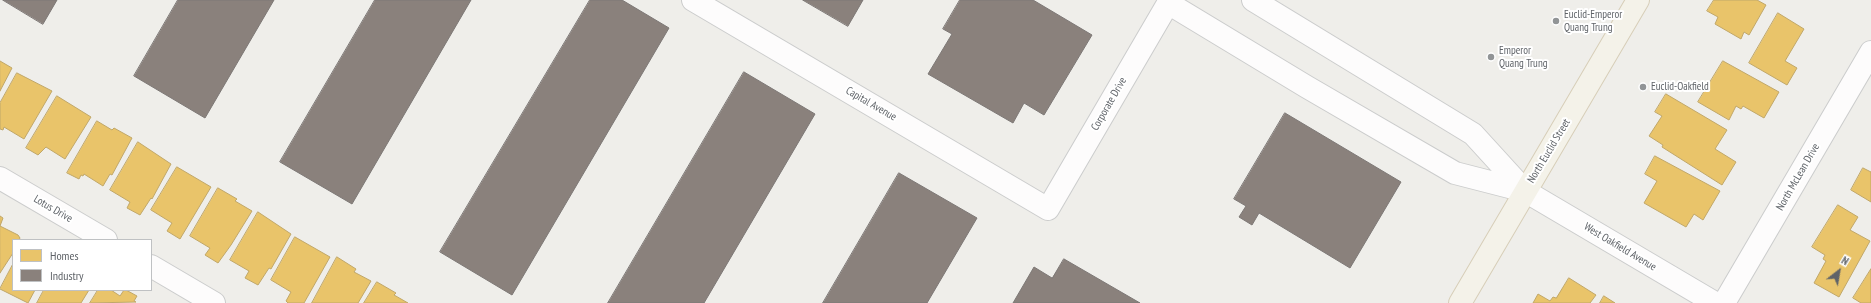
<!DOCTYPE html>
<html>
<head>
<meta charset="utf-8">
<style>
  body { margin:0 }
  #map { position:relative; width:1871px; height:303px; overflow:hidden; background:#efeeea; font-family:"PT Sans Narrow",sans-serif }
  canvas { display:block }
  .legend { position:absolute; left:12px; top:239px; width:140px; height:52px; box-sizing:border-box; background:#fff; border:1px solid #bfc1c3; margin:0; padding:5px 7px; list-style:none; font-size:12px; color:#5f6368 }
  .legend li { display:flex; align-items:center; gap:8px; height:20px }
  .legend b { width:20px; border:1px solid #bfc1c3 }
  .north { position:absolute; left:1819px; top:251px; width:40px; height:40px; -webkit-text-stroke:3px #fff; paint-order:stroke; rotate:31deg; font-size:11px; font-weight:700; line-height:16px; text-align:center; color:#5f6368 }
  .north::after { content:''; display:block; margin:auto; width:14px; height:18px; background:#5f6368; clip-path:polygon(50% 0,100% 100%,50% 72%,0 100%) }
</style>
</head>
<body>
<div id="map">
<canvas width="1871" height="303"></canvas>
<ul class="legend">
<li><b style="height:11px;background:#e9c46a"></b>Homes</li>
<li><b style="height:11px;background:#8a817c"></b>Industry</li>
</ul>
<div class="north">N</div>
</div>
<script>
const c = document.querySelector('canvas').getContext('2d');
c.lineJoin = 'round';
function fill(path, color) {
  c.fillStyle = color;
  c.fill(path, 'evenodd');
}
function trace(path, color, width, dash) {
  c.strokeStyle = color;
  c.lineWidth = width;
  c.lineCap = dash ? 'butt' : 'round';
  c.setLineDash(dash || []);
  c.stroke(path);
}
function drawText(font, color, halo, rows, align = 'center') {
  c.font = font + ' "PT Sans Narrow",sans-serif';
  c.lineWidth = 4;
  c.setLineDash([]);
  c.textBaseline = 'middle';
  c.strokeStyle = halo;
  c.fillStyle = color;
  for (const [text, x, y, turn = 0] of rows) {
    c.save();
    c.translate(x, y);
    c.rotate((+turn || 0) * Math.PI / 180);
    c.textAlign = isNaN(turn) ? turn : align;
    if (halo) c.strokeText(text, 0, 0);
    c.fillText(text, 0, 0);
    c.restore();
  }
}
const homes = new Path2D(`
  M1714,0H1757L1766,5L1749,35L1744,32L1741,39L1715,24L1718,17L1707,11Z
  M1778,13L1804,29L1785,61L1797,68L1787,85L1749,63Z
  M0,61L12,68L0,91Z
  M1723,61L1779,92L1764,118L1743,106L1741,109L1736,106L1729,120L1698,102Z
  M17,73L52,91L24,139L4,127L3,130L0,129V103Z
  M1666,94L1727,130L1715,149L1736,162L1722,185L1662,147L1663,145L1649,136L1662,116L1655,112Z
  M57,96L91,117L65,159L46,147L38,155L26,148Z
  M97,121L112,130L114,128L132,138L112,175L110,174L103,186L84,174L83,176L81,175L79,179L67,173Z
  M138,142L171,164L152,199L151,198L140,215L127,208L130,202L110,190Z
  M1655,156L1720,191L1703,220L1694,214L1686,227L1644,203L1657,181L1645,174Z
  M177,167L211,187L180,239L167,231L172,223L151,210Z
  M1863,168L1871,172V202L1851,190Z
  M218,188L237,199L235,201L252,211L231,245L218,263L205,255L210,248L190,236Z
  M1838,205L1858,217L1850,230L1870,241L1839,297L1814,283L1826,261L1823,259L1825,255L1812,247Z
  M258,212L291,234L271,269L269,268L258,285L245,278L249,271L230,260Z
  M0,216L3,218L0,226L18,235L20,238L19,240H13V253L0,273Z
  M295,237L330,257L304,303H288L286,301L291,292L271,280Z
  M337,257L356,269L354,272L371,281L358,303H312Z
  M13,264V290H35L28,303L0,289Z
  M1871,269V303H1861L1853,298Z
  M1569,278L1596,295L1590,303H1533L1538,294L1550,301L1553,297L1556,298Z
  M377,282L396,293L394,295L408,303H364Z
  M44,290H89L81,303H37Z
  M98,290H111L120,296L124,290H126L137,296L134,301L136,302L90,303Z
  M1604,296L1615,303H1600Z`);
const industry = new Path2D(`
  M3,0H57L43,24Z
  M178,0H274L205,118L134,76Z
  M375,0H471L352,204L280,162Z
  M590,0H622L669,28L512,295L440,252Z
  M803,0H863L848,26Z
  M960,0H1033L1092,35L1044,115L1024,103L1013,123L928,74L952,34L943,29Z
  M744,72L815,114L704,303H608Z
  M1285,113L1401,182L1350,268L1259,213L1252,225L1239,217L1246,206L1234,199Z
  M899,173L977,218L927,303H823Z
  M1064,259L1140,303H1013L1034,267L1052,278Z`);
const minor = new Path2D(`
  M693,0L1048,209L1170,0
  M1253,0L1473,134L1525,191
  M1168,3L1307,87L1455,173L1525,191L1715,303
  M0,178L106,240
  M151,266L214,303
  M1724,303L1871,52`);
const primary = new Path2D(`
  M1460,303L1638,0`);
const markers = [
  [1556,21,4,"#919496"],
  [1491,57,4,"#919496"],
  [1643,87,4,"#919496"]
];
const poiNames = [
  ["Euclid-Emperor",1564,15],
  ["Quang Trung",1564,28],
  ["Emperor",1499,51],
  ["Quang Trung",1499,64],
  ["Euclid-Oakfield",1651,87]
];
const streetNames = [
  ["Capital Avenue",871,104,30],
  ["Corporate Drive",1109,104,-60],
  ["North Euclid Street",1549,151,-59],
  ["North McLean Drive",1798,177,-60],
  ["Lotus Drive",53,209,30],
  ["West Oakfield Avenue",1620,247,31]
];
fill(homes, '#e9c46a');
trace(homes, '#c0a769', 1);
fill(industry, '#8a817c');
trace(industry, '#7d7876', 1);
trace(minor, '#cbcccc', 24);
trace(primary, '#d7ceb8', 24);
trace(minor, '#fdfcfc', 22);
trace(primary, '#f4f2e9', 22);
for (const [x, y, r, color] of markers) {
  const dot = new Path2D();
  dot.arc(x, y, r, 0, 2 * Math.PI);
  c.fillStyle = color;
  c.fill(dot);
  trace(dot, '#fff', 1.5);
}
drawText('11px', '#5f6368', '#fff', poiNames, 'left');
drawText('11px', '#5f6368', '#fff', streetNames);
</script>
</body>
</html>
